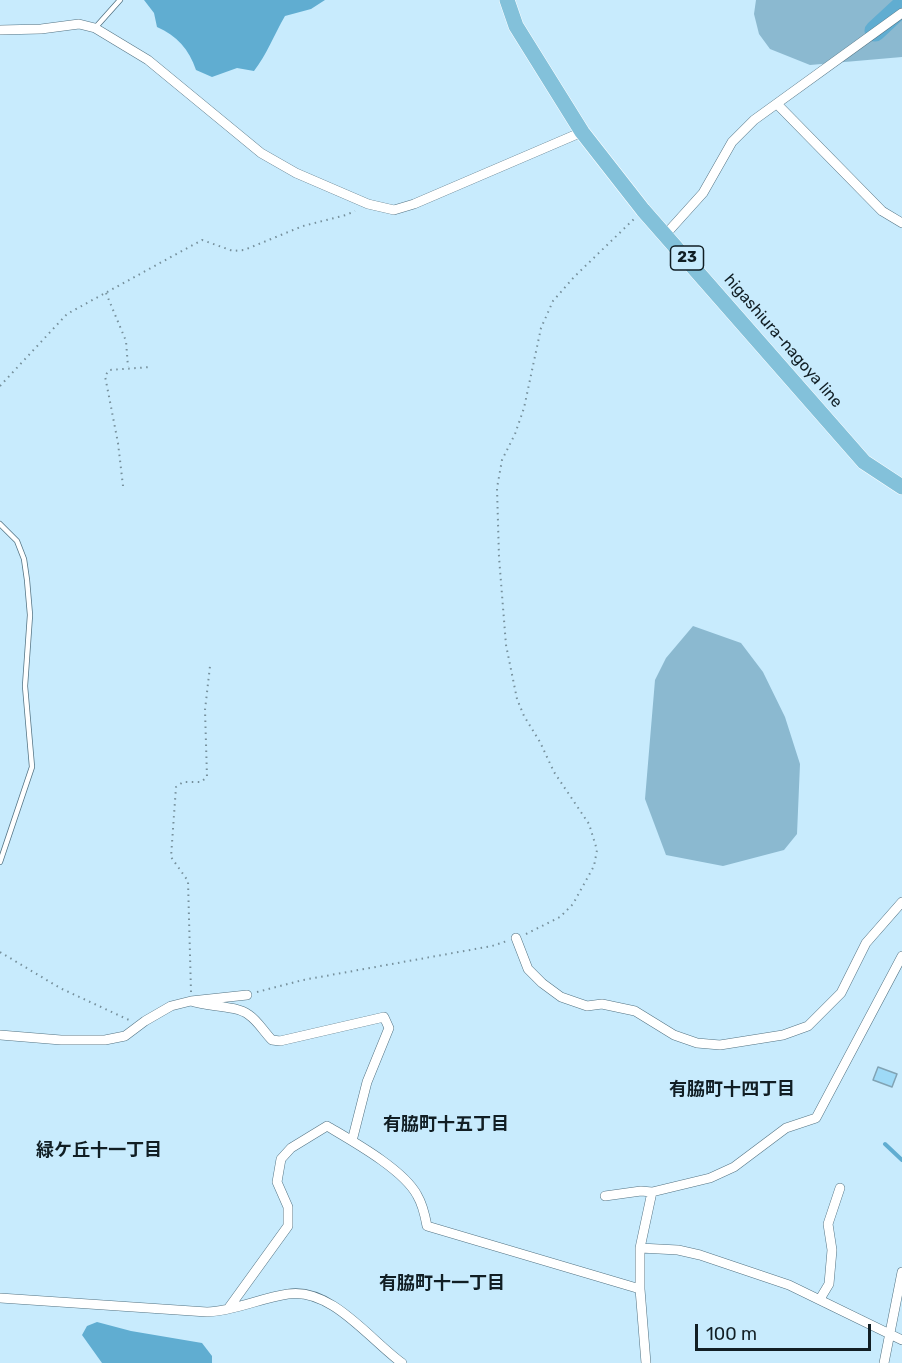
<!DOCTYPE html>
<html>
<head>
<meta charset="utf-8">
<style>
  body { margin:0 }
  #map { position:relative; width:902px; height:1363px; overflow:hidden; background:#c8ebfd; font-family:Rubik,sans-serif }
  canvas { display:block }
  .scale { position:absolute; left:695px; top:1324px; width:176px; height:27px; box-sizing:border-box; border:3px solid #111e24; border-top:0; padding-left:8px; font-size:18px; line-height:21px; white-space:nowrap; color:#111e24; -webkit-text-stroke:4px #c8ebfd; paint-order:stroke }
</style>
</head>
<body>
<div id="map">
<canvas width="902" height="1363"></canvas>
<div class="scale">100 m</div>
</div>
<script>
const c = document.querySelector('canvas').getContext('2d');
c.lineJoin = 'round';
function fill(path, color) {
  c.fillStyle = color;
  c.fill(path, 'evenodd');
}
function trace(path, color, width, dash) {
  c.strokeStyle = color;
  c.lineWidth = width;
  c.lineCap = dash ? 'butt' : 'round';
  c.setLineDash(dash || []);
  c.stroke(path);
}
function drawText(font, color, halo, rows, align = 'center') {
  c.font = font + ' Rubik,"Noto Sans JP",sans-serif';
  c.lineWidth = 4.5;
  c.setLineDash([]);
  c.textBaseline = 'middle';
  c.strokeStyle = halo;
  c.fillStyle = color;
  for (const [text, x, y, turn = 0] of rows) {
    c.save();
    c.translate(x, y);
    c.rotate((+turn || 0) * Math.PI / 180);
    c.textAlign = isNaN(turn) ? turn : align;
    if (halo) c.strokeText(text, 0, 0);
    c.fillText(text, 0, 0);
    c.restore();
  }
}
const green = new Path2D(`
  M756,0H902V57L810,65L770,49L759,34L754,14Z
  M693,626L741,643L763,672L785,717L800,764L797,834L784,850L723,866L666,855L645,799L655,680L666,658Z`);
const water = new Path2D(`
  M144,0H325L311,9L285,16C274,35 267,54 254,71L237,68L212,77L196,70C189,49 177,36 157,27L154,13Z
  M97,1322L131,1331L202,1343L212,1356V1363H102L82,1335L87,1326Z`);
const stream = new Path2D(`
  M885,1144L902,1160`);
const river = new Path2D(`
  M875,31L902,6`);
const building = new Path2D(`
  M878,1067L897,1074L892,1087L873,1080Z`);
const path = new Path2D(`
  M106,293L126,341L128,367
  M0,386L67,314L202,240L233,251L244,250L303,226L346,215L355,211
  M123,486L118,443L105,376L109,370L151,367
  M526,934L560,917L573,904L594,866L597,850L589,824L554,772L540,742L524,716L517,699L506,645L499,557L497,488L502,460L515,434L524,408L541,328L553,301L574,277L635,218
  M0,952L60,988L129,1020
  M191,992L188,881L171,857L176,787L183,782H201L207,777L205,710L210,666
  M257,992L303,980L492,946L507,941`);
const service = new Path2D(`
  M95,28L120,0
  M0,524L17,541L24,559L27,580L30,615L25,686L32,767L0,862`);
const minor = new Path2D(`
  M0,30L41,29L79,24L95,28L148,60L261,153L296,173L368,204L394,210L414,204L582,132
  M777,104L882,211L902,223
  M666,234L703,193L732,142L754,120L902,13
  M516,938L528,969L542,983L561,997L587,1006L602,1004L635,1011L674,1035L697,1043L720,1045L783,1035L808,1026L841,993L866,943L902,902
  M191,1001C208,1007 236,1005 249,1015C258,1021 264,1032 272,1040L280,1041L384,1017L389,1028L367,1082L352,1141
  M0,1035L61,1040H105L125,1036L145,1021L171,1006L191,1001L247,995
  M605,1196L641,1191L652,1192L710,1178L734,1167L786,1128L816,1118L902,956
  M640,1248L678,1250L700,1255L789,1285L902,1340
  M0,1298L207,1312C235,1311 260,1298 288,1294C331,1287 370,1340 402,1363
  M820,1299L829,1284L832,1250L828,1224L840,1188
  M228,1309L288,1226V1207L277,1182L281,1159L291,1148L327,1126C352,1141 403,1169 417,1195C423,1205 425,1215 427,1226L640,1289
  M646,1363L640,1289V1248L652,1192
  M884,1363L902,1272`);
const primary = new Path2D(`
  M507,0L516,26L582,132L643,210L864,462L902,487`);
const shields = [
  [687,258,33]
];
const shieldNames = [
  ["23",687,258]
];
const streetNames = [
  ["higashiura-nagoya line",783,341,49]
];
const neighbourhoodNames = [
  ["有脇町十四丁目",732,1090],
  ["有脇町十五丁目",446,1125],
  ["緑ケ丘十一丁目",99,1151],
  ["有脇町十一丁目",442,1284]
];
fill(green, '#8bb9d0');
fill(water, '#60add1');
trace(stream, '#60add1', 4);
trace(river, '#60add1', 21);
fill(building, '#9edaf7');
trace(building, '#81a3b4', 1.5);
trace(service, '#537383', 6);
trace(minor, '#537383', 10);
trace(primary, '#fff', 16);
trace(path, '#76909c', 2, [1.5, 4.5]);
trace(service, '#fff', 4.5);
trace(minor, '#fff', 9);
trace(primary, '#83c1da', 15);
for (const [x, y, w] of shields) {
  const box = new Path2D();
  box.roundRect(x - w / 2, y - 12, w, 24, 4.5);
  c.fillStyle = '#c8ebfd';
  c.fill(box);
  trace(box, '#111e24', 1.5);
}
drawText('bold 15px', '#111e24', null, shieldNames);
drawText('16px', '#111e24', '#c8ebfd', streetNames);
drawText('bold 18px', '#111e24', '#c8ebfd', neighbourhoodNames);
</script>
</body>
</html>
